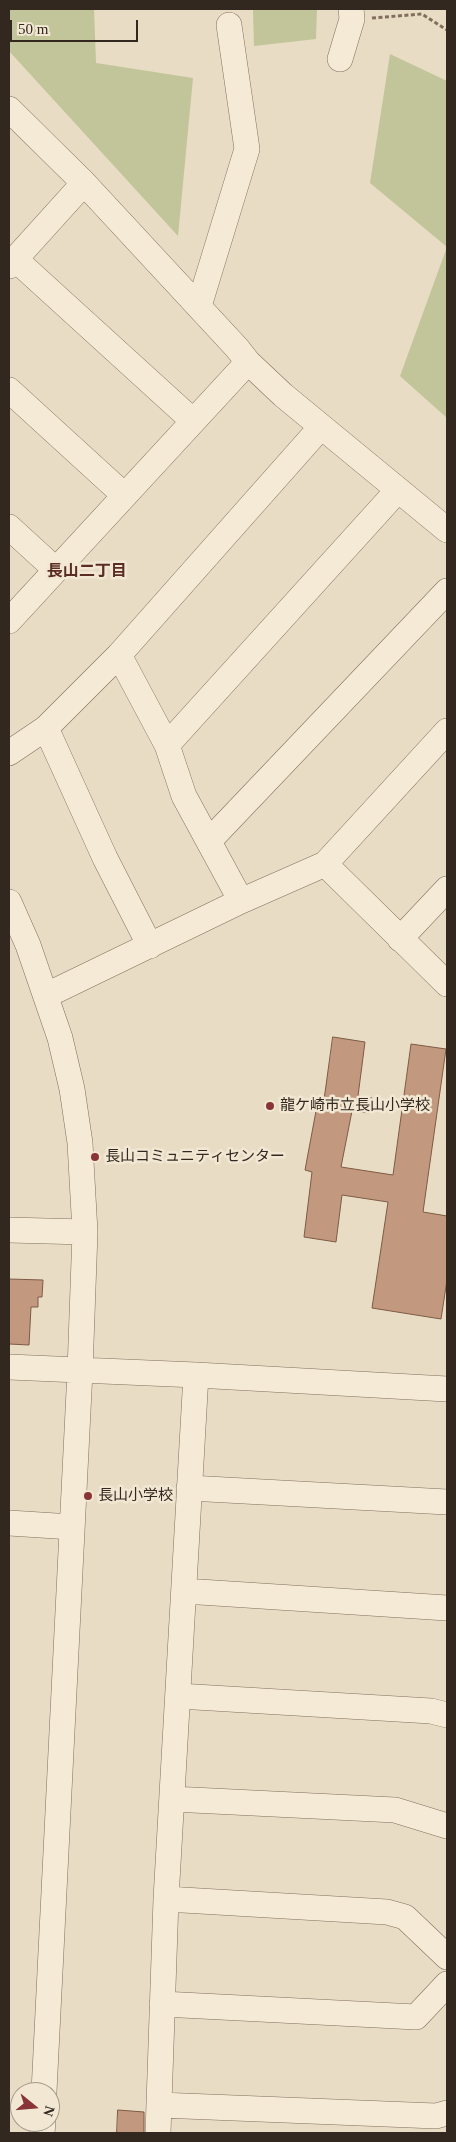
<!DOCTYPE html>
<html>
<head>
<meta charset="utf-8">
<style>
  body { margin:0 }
  #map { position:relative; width:456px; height:2142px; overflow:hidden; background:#e8dcc4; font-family:"Times New Roman",serif }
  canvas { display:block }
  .frame { position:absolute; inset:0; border:10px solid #33281f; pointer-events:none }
  .north { position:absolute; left:10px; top:2082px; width:50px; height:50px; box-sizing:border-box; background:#f1e7d3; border:1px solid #a59b8b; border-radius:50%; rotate:107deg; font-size:14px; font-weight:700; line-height:20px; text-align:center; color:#33281f }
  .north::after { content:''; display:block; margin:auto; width:18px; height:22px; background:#893437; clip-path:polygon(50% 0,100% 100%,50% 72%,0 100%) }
  .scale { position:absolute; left:10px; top:20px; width:128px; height:22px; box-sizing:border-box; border:2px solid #33281f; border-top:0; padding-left:6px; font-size:15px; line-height:18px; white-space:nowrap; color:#33281f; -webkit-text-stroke:4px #f1e7d3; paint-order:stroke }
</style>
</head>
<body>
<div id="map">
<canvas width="456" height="2142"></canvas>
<div class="frame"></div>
<div class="north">N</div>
<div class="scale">50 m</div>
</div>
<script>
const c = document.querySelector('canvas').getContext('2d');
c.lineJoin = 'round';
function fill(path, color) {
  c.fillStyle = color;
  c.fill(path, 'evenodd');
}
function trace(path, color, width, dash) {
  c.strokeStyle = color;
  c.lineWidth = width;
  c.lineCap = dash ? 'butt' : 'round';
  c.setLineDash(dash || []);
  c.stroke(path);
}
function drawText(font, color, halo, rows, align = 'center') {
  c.font = font + ' "Times New Roman","Noto Sans JP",serif';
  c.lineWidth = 5;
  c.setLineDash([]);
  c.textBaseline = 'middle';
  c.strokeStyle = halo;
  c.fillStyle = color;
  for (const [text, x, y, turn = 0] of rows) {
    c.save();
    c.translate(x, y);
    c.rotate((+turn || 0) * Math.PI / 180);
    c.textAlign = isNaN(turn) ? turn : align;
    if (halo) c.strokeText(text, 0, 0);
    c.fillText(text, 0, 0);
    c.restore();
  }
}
const green = new Path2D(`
  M9,9H94L96,63L193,78L178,236L9,51Z
  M253,9H317L316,39L254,46Z
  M390,54L447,81V418L400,376L447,247L370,183Z`);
const building = new Path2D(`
  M333,1037L365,1042L358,1096L372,1098L370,1113L352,1111L341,1167L393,1175L411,1044L446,1049L423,1212L447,1216V1280L441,1319L372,1308L388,1202L342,1195L336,1242L304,1237L312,1172L305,1170L316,1111L322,1112Z
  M9,1279L43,1280L42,1297H38V1307H31L29,1345L9,1344Z
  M118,2110L144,2112V2133H117Z`);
const path = new Path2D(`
  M372,18L422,14L447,30`);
const minor = new Path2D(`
  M340,59L352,19L351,9
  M9,109L84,183L237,348L248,362L283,395L447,530
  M15,259L193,421
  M9,266L84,183
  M199,306L247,149L229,25
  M9,390L124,495
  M9,527L56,570
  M9,621L248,362
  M119,655L167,745L184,796L241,901
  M46,728L105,858L150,946
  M167,745L398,490
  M9,753L46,728L119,655L321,427
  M209,841L447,591
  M325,864L447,731
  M9,902L28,945L60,1038L72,1089L80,1143L85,1232L80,1371L44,2092
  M400,939L447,889
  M47,995L241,901L325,864L447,984
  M9,1230L85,1232
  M9,1367L196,1375L447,1389
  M189,1488L447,1502
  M9,1523L72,1527
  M184,1591L447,1608
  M178,1696L431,1711L447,1715
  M172,1799L395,1810L447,1826
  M166,1899L387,1912L405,1917L447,1957
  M162,2004L416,2017L447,1984
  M159,2105L436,2116L447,2113
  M42,2133L43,2122
  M158,2133L166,1899L196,1375`);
const markers = [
  [270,1106,5,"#893437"],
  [95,1157,5,"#893437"],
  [88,1496,5,"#893437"]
];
const poiNames = [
  ["龍ケ崎市立長山小学校",280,1106],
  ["長山コミュニティセンター",105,1157],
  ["長山小学校",98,1496]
];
const neighbourhoodNames = [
  ["長山二丁目",87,572]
];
fill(green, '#c1c599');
fill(building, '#c2997e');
trace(building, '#7d5a45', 1);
trace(minor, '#816f5d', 26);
trace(path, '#816f5d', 3, [4, 2.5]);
trace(minor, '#f4ead6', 25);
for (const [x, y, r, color] of markers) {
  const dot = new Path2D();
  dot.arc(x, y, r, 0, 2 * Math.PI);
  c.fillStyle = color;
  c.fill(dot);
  trace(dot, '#f1e7d3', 2);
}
drawText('15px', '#33281f', '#f1e7d3', poiNames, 'left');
drawText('bold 16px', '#5a2d23', '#f1e7d3', neighbourhoodNames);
</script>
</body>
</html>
